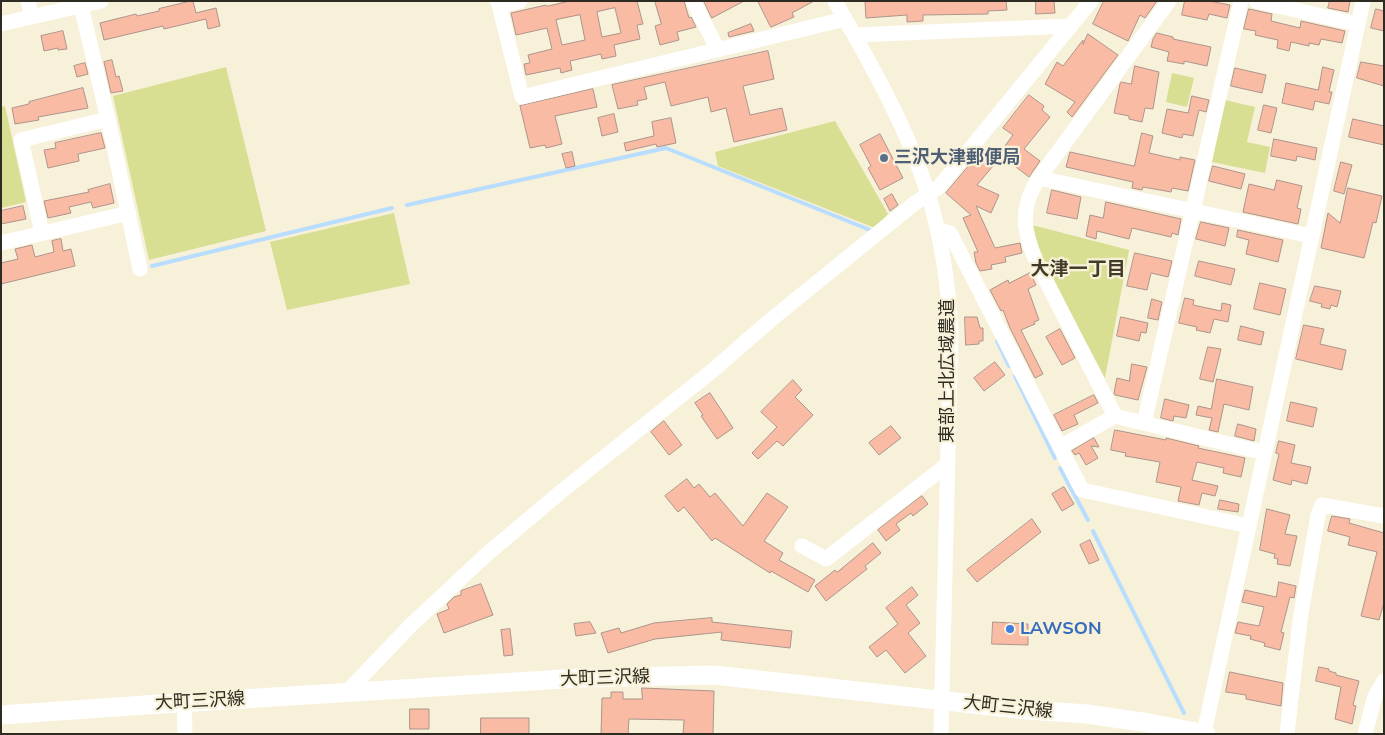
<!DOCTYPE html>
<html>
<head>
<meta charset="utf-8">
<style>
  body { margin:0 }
  #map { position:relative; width:1385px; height:735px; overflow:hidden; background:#f8f1d9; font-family:Mulish,sans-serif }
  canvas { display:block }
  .frame { position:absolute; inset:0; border:2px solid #2e2b22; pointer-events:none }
</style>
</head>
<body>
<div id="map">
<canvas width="1385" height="735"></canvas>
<div class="frame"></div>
</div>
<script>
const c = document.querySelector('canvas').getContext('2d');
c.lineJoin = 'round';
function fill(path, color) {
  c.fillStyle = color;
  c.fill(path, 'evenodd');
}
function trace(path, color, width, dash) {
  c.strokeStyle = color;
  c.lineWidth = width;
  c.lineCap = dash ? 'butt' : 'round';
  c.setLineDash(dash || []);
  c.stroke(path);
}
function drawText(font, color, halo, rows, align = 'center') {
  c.font = font + ' Mulish,"Noto Sans JP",sans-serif';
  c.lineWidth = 4.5;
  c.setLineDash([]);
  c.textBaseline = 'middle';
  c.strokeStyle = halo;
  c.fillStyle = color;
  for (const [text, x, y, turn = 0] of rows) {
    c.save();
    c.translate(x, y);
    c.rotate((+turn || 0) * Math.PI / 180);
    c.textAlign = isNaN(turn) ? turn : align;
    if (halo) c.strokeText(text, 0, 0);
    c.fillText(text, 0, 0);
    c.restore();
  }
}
const green = new Path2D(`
  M226,67L266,231L149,260L113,96Z
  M1172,73L1194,78L1187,107L1166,102Z
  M1225,100L1255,107L1247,142L1270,147L1265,173L1212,162Z
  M5,106L26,202L1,208V107Z
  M835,121L888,214L875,228L718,166L715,152Z
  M394,213L410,284L287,310L270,242Z
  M1032,225L1129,250L1105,378L1036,248Z`);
const stream = new Path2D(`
  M407,205L666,148L870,230
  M152,266L392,208
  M997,341L1009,366
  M1015,376L1055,458
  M1060,468L1088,520
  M1093,531L1184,713`);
const building = new Path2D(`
  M191,1H193L196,13L216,8L220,26L208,29L206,19L164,29L163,26L104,40L100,23L136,14L137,16L159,11V9Z
  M570,1H637L643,24L637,25L640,39L614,45L616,56L602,59L601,54L570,61L572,70L561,73L560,68L526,75L524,64L530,63L528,55L552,49L547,28L516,35L511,13L546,5L547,6ZM615,8L621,33L602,37L597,12ZM580,15L585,40L562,45L556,20Z
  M655,1H684L689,18L691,17L696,27L677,32L679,40L660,45L655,26L661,24Z
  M704,1H744L712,18Z
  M758,1H814L792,13L794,17L771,27Z
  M1006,1L1007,10L988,11V14L923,15V21L907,22V15L866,18L865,2Z
  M1036,1H1054L1055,13L1036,14Z
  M1104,1H1157L1145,18L1140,15L1128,41L1093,24Z
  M1185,1H1209L1230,5L1227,18L1209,14L1207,20L1182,15Z
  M1330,1H1350L1348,12L1328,8Z
  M1249,9L1272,14L1271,21L1300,28L1301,21L1345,31L1342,43L1321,39L1319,45L1309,43V46L1291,42L1289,51L1277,48L1278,40L1255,35L1256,31L1244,29Z
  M1376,9L1384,11V31L1371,28Z
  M751,24L754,31L729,37L728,33Z
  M63,31L67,49L58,50V48L44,51L41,36Z
  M1157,33L1173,37V39L1211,47L1207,66L1184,61V64L1167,61L1169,52L1151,47L1153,39Z
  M1088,34L1118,55L1072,117L1067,112L1075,102L1045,84L1057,62L1063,66L1083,40V44Z
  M768,51L774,79L743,86L750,115L782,108L787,130L734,142L726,108L711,112L708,97L671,106L665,82L644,87L647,99L637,101L638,105L618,109L612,85Z
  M112,60L116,77L119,76L123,91L111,93L104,62Z
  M1361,62L1384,66V86L1357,78Z
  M85,63L88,74L77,77L74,66Z
  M1135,66L1159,72L1153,109L1145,108L1142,122L1129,119V116L1114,113L1120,84L1121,82L1131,84Z
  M1323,67L1334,70L1329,92H1332L1329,104L1315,101L1313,110L1282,103L1286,83L1318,90Z
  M1235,68L1266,75L1262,93L1231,86Z
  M83,88L88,108L38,117L39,120L15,124L12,108L29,104V102Z
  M593,89L597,107L555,116L562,144L546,148L545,145L530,148L520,106Z
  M1029,95L1044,106L1042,110L1050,117L1024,149L1040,161L1029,177L999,154L1013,135L1003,128Z
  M1192,96L1209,100L1206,112L1199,110L1193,136L1183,134L1182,138L1162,133L1167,109L1188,113Z
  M1264,105L1277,108L1271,133L1258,130Z
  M614,114L618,132L602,136L598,118Z
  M671,118L676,143L657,147L656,144L626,151L624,143L654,136L652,122Z
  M1353,119L1384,126V145L1349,137Z
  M101,133L105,148L78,154L79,161L48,168L44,150L56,148L55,143Z
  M1142,133L1153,136L1149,153L1180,160V157L1195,160L1188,191L1172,188L1171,192L1143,187L1142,190L1132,188L1133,182L1066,167L1070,152L1134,166Z
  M880,134L903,178L880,190L868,168L871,166L860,145Z
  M1274,139L1317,148L1315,160L1297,156L1296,161L1271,156Z
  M572,152L575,166L566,168L562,154Z
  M979,154L993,166L977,185L999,195L991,213L976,206L995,248L1020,243L1022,253L1005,257L1006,262L991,265L992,269L980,271L976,263L974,252H978L963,218L971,215L946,193Z
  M1341,162L1352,165L1344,194L1334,191Z
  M1213,166L1245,174L1241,189L1209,181Z
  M1277,180L1302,186L1297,208L1301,209L1298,224L1243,212L1249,184L1274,190Z
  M110,184L114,203L93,208L91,202L69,207L71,213L48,218L44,201L89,192L88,190Z
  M1348,188L1382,196L1376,223L1373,222L1364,258L1321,248L1328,213L1340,223Z
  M1052,190L1081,197L1077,219L1047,213Z
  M892,194L898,205L890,211L884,199Z
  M1106,202L1181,219L1178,235L1172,233L1171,237L1132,228L1129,239L1097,231L1096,239L1086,236L1090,215L1103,218Z
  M23,206L26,219L1,224V211Z
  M1201,222L1229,228L1225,246L1196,239Z
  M1238,230L1283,240L1278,262L1246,254L1249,240L1237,237Z
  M61,239L63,251L71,249L75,266L1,284V263L18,259L15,249L32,245L35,257L54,252L52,241Z
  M1135,253L1172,261L1168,277L1151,273L1147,290L1127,286Z
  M1199,261L1235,269L1231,285L1195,276Z
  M1030,273L1036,285L1028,289L1039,320L1034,322L1035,324L1021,330L1043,374L1035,378L1010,328L1003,310L1001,311L990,290L1008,280L1009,283Z
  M1260,283L1286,289L1280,315L1254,309Z
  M1315,286L1341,291L1337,307L1331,305L1330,309L1321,307L1322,304L1310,301Z
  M1185,298L1194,300L1193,305L1221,311L1222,303L1231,305L1228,322L1214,319L1210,333L1196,330L1197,327L1179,323Z
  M1152,299L1162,302L1158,320L1148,318Z
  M965,317H977L980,328H983V341H979V344L966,345Z
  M1121,317L1148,323L1146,333L1141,332L1139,341L1117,336Z
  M1304,325L1324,329L1320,344L1346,350L1342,370L1296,359Z
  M1241,326L1264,332L1261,345L1238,340Z
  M1060,329L1075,358L1062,365L1046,337Z
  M1208,347L1221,349L1213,382L1200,379Z
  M995,362L1005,375L984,391L974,378Z
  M1132,364L1147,367L1138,400L1115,395L1114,393L1117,378L1129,381Z
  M1217,379L1253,387L1249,410L1224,404L1218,432L1209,430L1212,418L1196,415L1198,406L1211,409Z
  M793,380L802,390L795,397L813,415L783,446L777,441L758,459L752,453L777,427L761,412Z
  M710,393L733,428L717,439L701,416L703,415L695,403Z
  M1094,395L1098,403L1074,415L1078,424L1062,431L1054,415Z
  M1165,399L1189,405L1186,418L1174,416L1173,421L1161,418Z
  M1291,402L1317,408L1313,427L1287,421Z
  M664,421L682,445L669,455L651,432Z
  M1238,424L1256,429L1254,441L1235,436Z
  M891,426L901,438L879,455L869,443Z
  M1115,430L1166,440V438L1199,446L1198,448L1245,458L1241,477L1223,473L1224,468L1197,462L1192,480L1218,486L1215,496L1202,493L1199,505L1178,501L1181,487L1156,482L1160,462L1125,456L1126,453L1111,450Z
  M1094,438L1099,447L1091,446L1098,458L1086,465L1079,453L1075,455L1072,451Z
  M1279,441L1295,445L1291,463L1311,467L1307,484L1292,480L1291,485L1273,480L1279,454L1276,453Z
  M687,479L694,488L699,484L710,497L715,493L743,526L767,493L788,507L764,541L783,553L779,560L815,580L808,592L771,571L770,573L715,538L712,541L684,507L678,512L665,496Z
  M1064,487L1074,504L1062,511L1052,494Z
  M922,496L928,504L913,516L911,513L896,524L900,530L886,541L878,530Z
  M1220,500L1239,504L1238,512L1218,509Z
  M1267,509L1290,515L1285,534L1297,536L1290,566L1277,564L1278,559L1274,558L1275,554L1260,550Z
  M1332,516L1350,519L1349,523L1384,533V603L1379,620L1361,616L1377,552L1348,545L1350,537L1328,531Z
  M1032,519L1041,532L977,582L967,570Z
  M1090,540L1099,560L1089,564L1080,545Z
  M873,543L881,553L865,566L867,569L826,601L815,586L835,570L837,572Z
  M1279,582L1296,586L1294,598L1290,597L1281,632L1284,633L1280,650L1264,646L1265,643L1250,639L1251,636L1235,633L1238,622L1259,626L1264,607L1242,602L1245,590L1276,597Z
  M481,584L493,615L444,633L437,614L449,609L447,604L454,597L461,595V591Z
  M912,587L918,595L906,605L920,623L908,633L926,656L905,673L886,650L877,657L869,647L898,624L886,608Z
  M712,618V622L792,631L790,648L721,640L722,632L655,639L608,653L601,633L619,628L621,633L654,623Z
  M590,622L596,633L576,636L574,624Z
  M993,622L1028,624V645L992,644Z
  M510,629L513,655L504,656L501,630Z
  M1319,667L1329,669V671L1336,673V675L1359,681L1353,705L1356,706L1352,724L1335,719L1341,687L1316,681Z
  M1230,672L1283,683L1281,706L1246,699V695L1226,692Z
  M642,688L714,691L713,734H683L684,720L629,719L628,734H601L602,698H611V692H623V699H642Z
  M410,709H429V729H410Z
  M481,718H529V734H481Z`);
const minor = new Path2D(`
  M28,1L32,17
  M498,1L522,97L845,19
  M693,1L718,50
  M835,1C870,63 907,126 928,194C942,238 948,284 951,329L941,734
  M1256,1L1357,24
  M81,6L108,119L140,269
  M500,6L520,1
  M1,24L101,1
  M855,35L1071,26
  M1039,178L1311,236
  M938,230L950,233L1082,490L1249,526
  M42,233L21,140L108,119
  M1,243L129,213
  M1115,416L1037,263C1023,231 1019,208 1039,178L1169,1
  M1144,423L1241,1
  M1060,447L1115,416L1265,453
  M802,546L826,559L948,464
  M346,693L411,625L487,554L562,491L712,371L773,318L915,203L939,187L1091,1
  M184,702L185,734
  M1204,733L1363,1
  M1287,734L1300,620L1318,515L1322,505L1384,516
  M1365,734L1375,696L1384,681`);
const major = new Path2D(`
  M1,715L145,705L580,678L714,675L1027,710L1087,714L1149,723L1206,734`);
const markers = [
  [884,158,5,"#5c6f8a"],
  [1010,629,5,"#3f7fe0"]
];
const serviceNames = [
  ["三沢大津郵便局",894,158]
];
const streetNames = [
  ["東部上北広域農道",948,371,-90],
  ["大町三沢線",605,678,-2],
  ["大町三沢線",200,701,-3],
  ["大町三沢線",1008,707,6]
];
const shopNames = [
  ["LAWSON",1020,629]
];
const neighbourhoodNames = [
  ["大津一丁目",1078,269]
];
fill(green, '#d8de92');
trace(stream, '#b9ddff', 4);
fill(building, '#fabba4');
trace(building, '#ac948b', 1);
trace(minor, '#fff', 15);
trace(major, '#fff', 19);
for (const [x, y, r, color] of markers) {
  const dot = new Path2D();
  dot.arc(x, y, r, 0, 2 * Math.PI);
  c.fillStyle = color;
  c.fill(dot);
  trace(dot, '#f8f1d9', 2);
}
drawText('bold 18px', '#4e5e75', '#f8f1d9', serviceNames, 'left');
drawText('18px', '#2e2b22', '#f8f1d9', streetNames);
drawText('bold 18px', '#366cbe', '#f8f1d9', shopNames, 'left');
drawText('bold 19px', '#413b28', '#f8f1d9', neighbourhoodNames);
</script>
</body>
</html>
